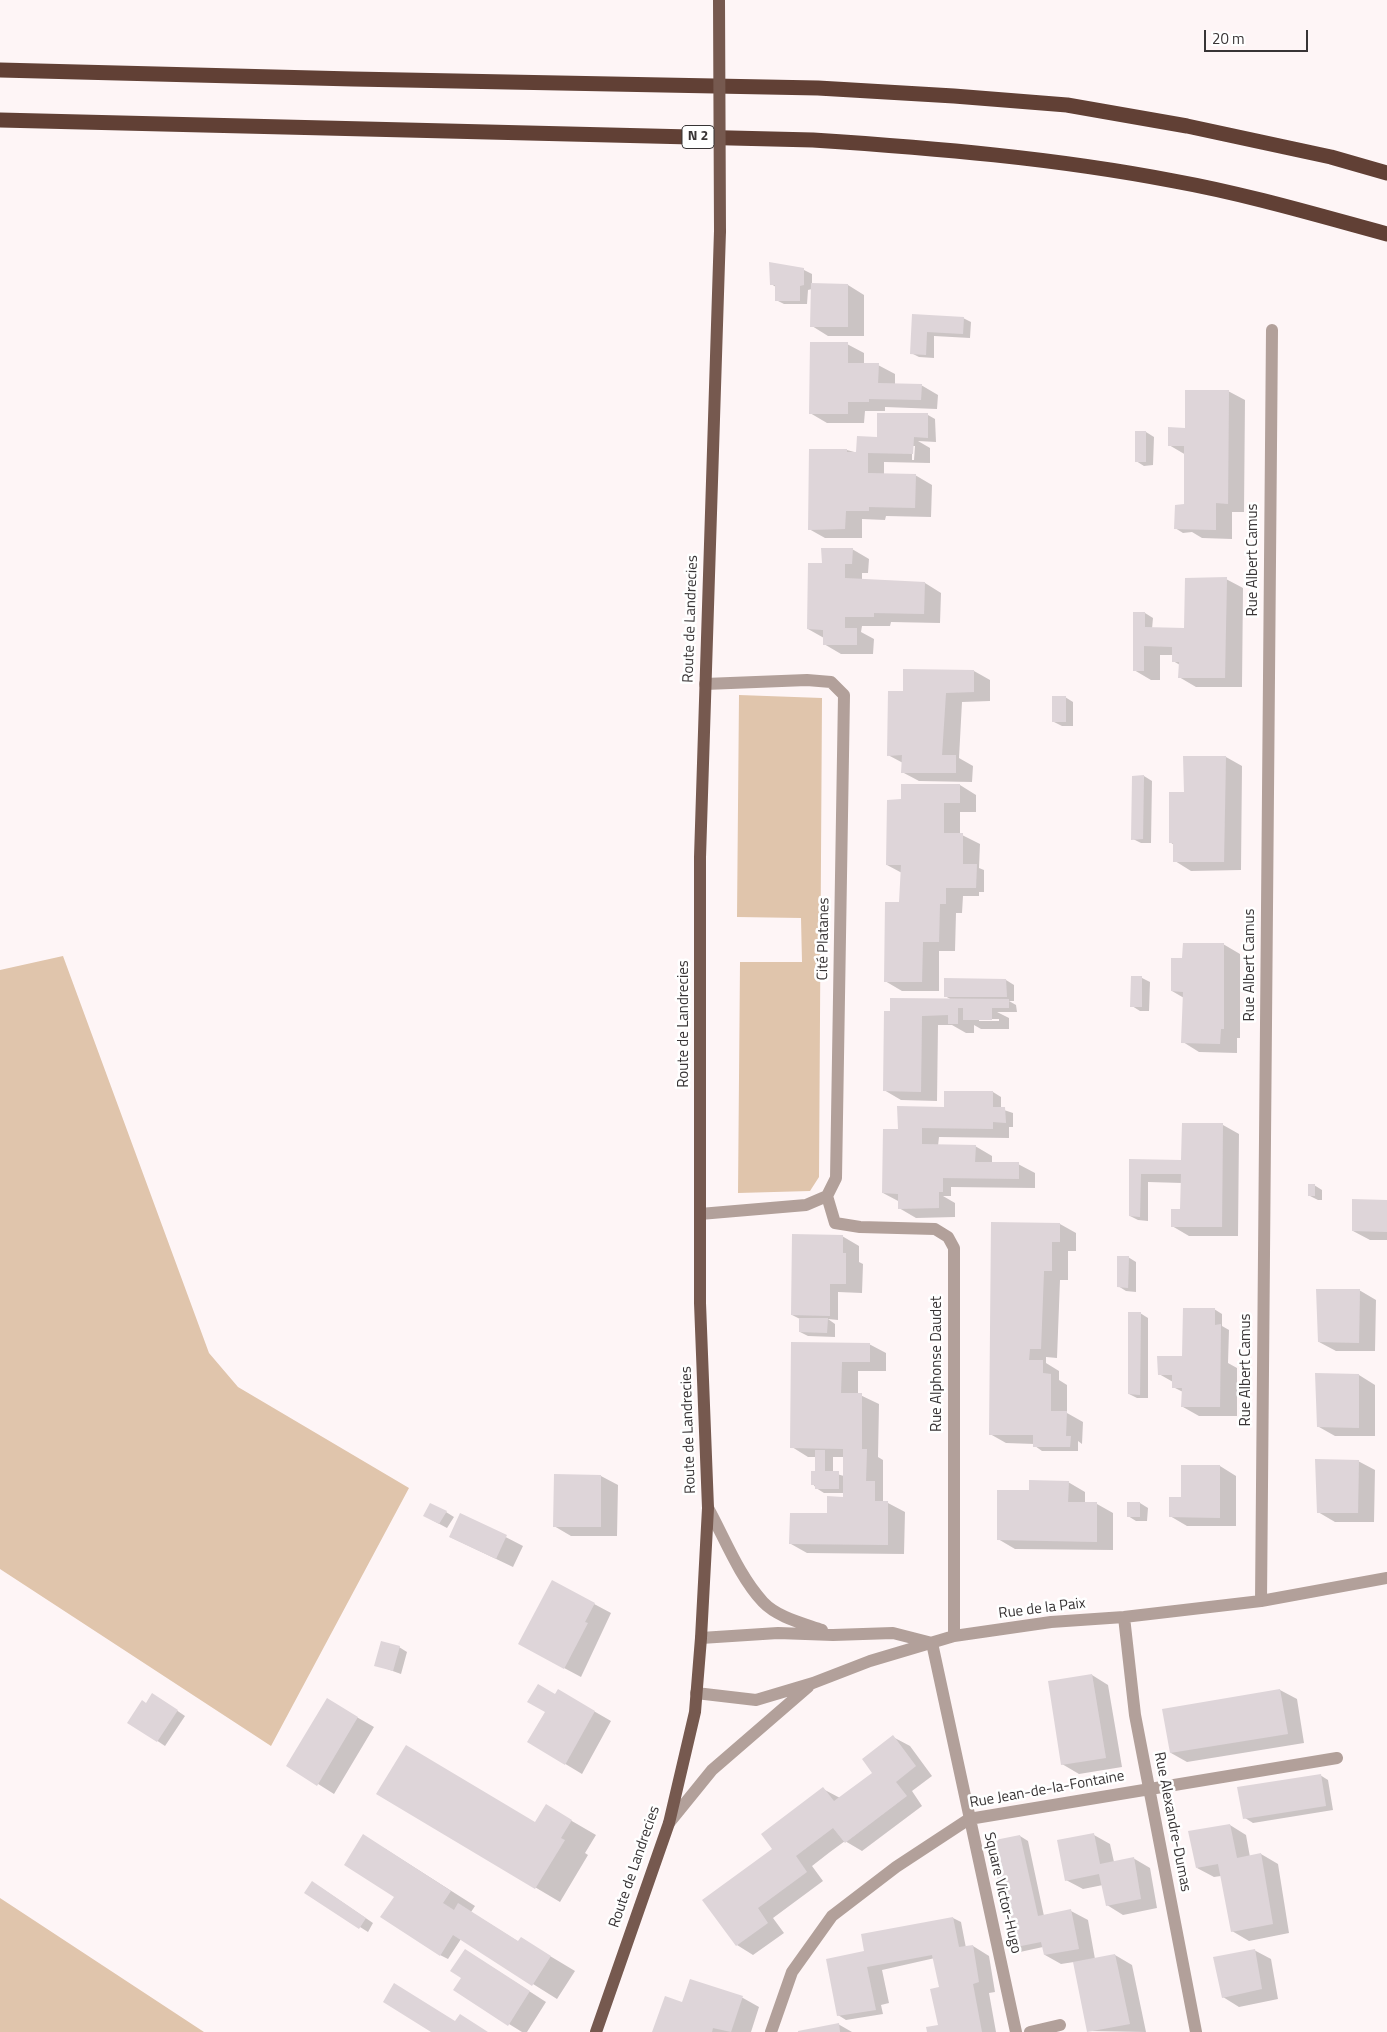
<!DOCTYPE html>
<html>
<head>
<meta charset="utf-8">
<style>
  body { margin:0 }
  #map { position:relative; width:1387px; height:2032px; overflow:hidden; background:#fef5f6; font-family:"Titillium Web",sans-serif }
  canvas { display:block }
  .scale { position:absolute; left:1204px; top:30px; width:104px; height:22px; box-sizing:border-box; border:2px solid #383435; border-top:0; padding-left:6px; font-size:15px; line-height:18px; white-space:nowrap; color:#383435; -webkit-text-stroke:4px #fff; paint-order:stroke }
</style>
</head>
<body>
<div id="map">
<canvas width="1387" height="2032"></canvas>
<div class="scale">20 m</div>
</div>
<script>
const c = document.querySelector('canvas').getContext('2d');
c.lineJoin = 'round';
function fill(path, color) {
  c.fillStyle = color;
  c.fill(path, 'evenodd');
}
function trace(path, color, width, dash) {
  c.strokeStyle = color;
  c.lineWidth = width;
  c.lineCap = dash ? 'butt' : 'round';
  c.setLineDash(dash || []);
  c.stroke(path);
}
function drawText(font, color, halo, rows, align = 'center') {
  c.font = font + ' "Titillium Web",sans-serif';
  c.lineWidth = 5;
  c.setLineDash([]);
  c.textBaseline = 'middle';
  c.strokeStyle = halo;
  c.fillStyle = color;
  for (const [text, x, y, turn = 0] of rows) {
    c.save();
    c.translate(x, y);
    c.rotate((+turn || 0) * Math.PI / 180);
    c.textAlign = isNaN(turn) ? turn : align;
    if (halo) c.strokeText(text, 0, 0);
    c.fillText(text, 0, 0);
    c.restore();
  }
}
const green = new Path2D(`
  M739,695L822,698L819,1177L810,1191L738,1193L740,962H802L801,918L737,917Z
  M63,956L209,1353L238,1387L409,1488L271,1746L0,1569V970Z
  M0,1898L204,2032H0Z`);
const shadow = new Path2D(`
  M804,270L812,274V284L848,285L864,295V336H828L812,326V289L808,290L807,304H784L776,300V287L771,284Z
  M913,315L963,318L971,322L970,338L934,336V358L919,357L911,353Z
  M847,344L864,353V364L878,365L895,374V385H921L938,395L937,409L885,407V411H865L864,423H827L810,413Z
  M1228,391L1245,400L1244,512H1232V539L1202,538L1192,532L1183,533L1175,528L1185,507L1186,455L1169,445Z
  M928,415L935,419L936,442L918,441L930,448V463L884,462V475H915L932,485L931,517L886,516L885,520L862,519V538H825L809,529L847,450L858,453L878,438ZM912,446H915L914,460H912Z
  M1136,432H1146L1154,437L1153,465L1144,466L1136,461Z
  M852,549L869,559L868,573H862V580L925,583L941,593L940,623L891,622L890,626H862L861,632L874,639L873,654H841L824,644V638L808,629L823,564Z
  M1226,579L1243,588L1242,687H1196L1179,677L1180,665L1173,661V655H1160V680H1151L1134,670L1145,613L1153,618L1152,629H1186Z
  M974,671L990,680V701L962,702L959,758L973,766L972,782L919,781L902,772L903,763L888,755L904,692Z
  M1065,697L1073,702V726H1062L1054,722Z
  M1226,757L1242,766L1241,870L1191,871L1175,861L1174,845L1170,842L1185,793Z
  M1144,776L1152,781L1151,843H1141L1133,839Z
  M960,785L976,795V812H960V834L980,844L979,868L984,870V892H979V896H963L962,913H956L955,951H939V991H902L885,981L900,903L902,873L887,865L902,801Z
  M1223,944L1240,954V1038H1237V1053L1199,1052L1183,1042L1184,998L1172,991L1184,960Z
  M1142,978L1150,982L1149,1011H1140L1132,1006Z
  M946,980H1006L1014,985V1001H1009L1016,1005L1017,1012H997L1009,1018V1029H981L974,1025V1033H966L952,1025H938L937,1101L901,1100L884,1090L885,1012L952,1000L945,996ZM979,1019H999V1021H979Z
  M945,1092H993L1001,1097V1109L1013,1113V1127H1009V1138L939,1137L938,1146H975L992,1156V1163L1018,1164L1035,1173V1188L951,1187V1196H943L955,1203V1217L916,1218L899,1208L900,1202L883,1193L899,1130L945,1108Z
  M1223,1125L1239,1134L1238,1236H1189L1172,1226L1182,1211V1183L1148,1182V1221L1138,1220L1130,1216V1160L1182,1161Z
  M1314,1185L1322,1190V1200H1318L1310,1196Z
  M1387,1201V1240H1370L1353,1231Z
  M992,1223L1060,1224L1076,1233V1251H1068V1280H1060L1057,1358L1046,1357V1363L1059,1371V1380L1067,1385V1413L1083,1422L1082,1444L1078,1441V1451H1042L1035,1446L1034,1444L1006,1443L990,1434Z
  M842,1236L859,1246V1262L863,1264L862,1293L838,1292V1320L828,1319L835,1324V1337L808,1336L800,1332V1319L792,1315Z
  M1128,1257L1136,1262V1292L1126,1291L1118,1286Z
  M1359,1290L1376,1300L1375,1351H1336L1319,1342Z
  M1214,1309L1222,1314V1326L1229,1330L1228,1363L1237,1368V1416H1199L1183,1407V1392L1173,1387V1382L1159,1374L1186,1358Z
  M1140,1313L1148,1318V1398H1137L1129,1394Z
  M793,1343L869,1344L886,1353V1371H858V1394L879,1404L878,1457L883,1460V1503H888L905,1512L904,1554L807,1553L791,1544L844,1500V1493H824L816,1488L813,1484L816,1472V1457H808L792,1447ZM833,1457H845L844,1476L833,1473Z
  M1359,1375L1375,1385V1436H1335L1319,1427Z
  M1358,1461L1375,1470L1374,1522H1335L1318,1512Z
  M1220,1466L1236,1476V1526H1187L1170,1516L1182,1498Z
  M555,1475L601,1476L618,1485L617,1536H571L554,1526Z
  M1068,1482L1085,1492V1503L1097,1504L1113,1513V1550L1015,1549L998,1539L1030,1492Z
  M1140,1503L1148,1508L1147,1521H1136L1128,1516Z
  M446,1512L454,1517L447,1528L432,1520Z
  M461,1514L523,1546L513,1567L450,1537Z
  M553,1582L611,1613L581,1677L536,1653Z
  M399,1647L407,1652L401,1674L376,1665Z
  M1092,1675L1108,1685L1122,1767L1079,1774L1062,1764Z
  M1280,1690L1297,1699L1304,1743L1187,1762L1171,1753L1164,1710Z
  M559,1691L611,1721L582,1774L529,1742Z
  M160,1699L185,1716L165,1746L129,1722L146,1704Z
  M327,1700L374,1727L334,1794L288,1765Z
  M893,1737L910,1746L932,1776L912,1791L922,1806L862,1851L845,1841L830,1852L812,1866L823,1881L773,1918L784,1933L753,1955L737,1945L773,1849L823,1789L840,1798L874,1773Z
  M1320,1775L1328,1780L1333,1810L1253,1823L1245,1818Z
  M378,1794L536,1824L546,1806L596,1835L585,1853L588,1855L560,1902Z
  M1230,1825L1246,1835L1250,1857L1261,1854L1278,1864L1289,1933L1249,1941L1232,1931L1221,1876L1214,1877L1197,1868Z
  M1094,1835L1110,1844L1114,1862L1133,1858L1150,1868L1157,1908L1123,1915L1107,1905L1103,1885L1083,1889L1066,1880Z
  M1020,1836L1028,1841L1044,1916L1071,1911L1088,1920L1095,1959L1115,1955L1132,1965L1146,2032L1088,2031L1074,1962L1061,1964L1045,1955L1043,1947L1020,1952L1012,1947Z
  M384,1848L475,1906L471,1912L519,1942L545,1953L575,1971L557,1999L461,1939L448,1959L440,1955L399,1901Z
  M320,1887L373,1923L368,1932L306,1893Z
  M953,1918L961,1922L966,1948L973,1946L989,1956L995,1992L989,1993L996,2032H928L939,2026L941,1988L935,1958L882,1970L889,2003L881,2005L883,2014L846,2020L838,2015L864,1952Z
  M1254,1950L1271,1959L1278,1999L1239,2007L1223,1997Z
  M481,1960L546,2002L527,2032H522L509,2024Z
  M690,1980L743,1998L759,2007L751,2032H653L683,2004Z
  M838,2024L852,2032H800Z`);
const building = new Path2D(`
  M769,262L804,268V285L800,286V301H775V285H770Z
  M811,283L848,284V327H810Z
  M912,314L964,317L963,334L927,332L926,355L910,354Z
  M810,342H848V363H879L878,383L922,384L921,400L869,399V402H848V414H809Z
  M1185,390H1229L1228,504L1216,503V530L1174,529L1175,505L1184,504V446H1168V427L1185,428Z
  M877,413H928V438L914,437L913,454L868,453V473L916,474L915,508L869,507V511H846L845,529L808,530L809,449H847V452H856L857,436L877,437Z
  M1135,431H1146V462H1135Z
  M821,548H853L852,564H845V578L925,582L924,614L874,613V617H845V628H857V645H823V630L807,629L808,563H822Z
  M1227,577L1225,678H1178L1179,662H1172V647L1144,646V671H1133V612H1145V627L1184,628L1185,578Z
  M903,669L974,670V692L946,693L942,755H956V773H901L902,755L887,756L888,691H903Z
  M1052,696H1066V722H1052Z
  M1183,756H1226L1224,862H1173V843H1169V792H1184Z
  M1144,775L1143,839L1131,840L1132,776Z
  M901,784H960V803H944V833H963V864H977L976,888H946V904H940L939,942H923L922,982H884L885,902H899L901,865H886L887,800L901,799Z
  M1183,943H1224V1029H1221L1220,1044L1181,1043L1183,992L1171,991V958H1182Z
  M1131,976H1142V1007H1130Z
  M944,978L1006,979L1007,997H944Z
  M890,998L1009,999V1008H992V1020H963V1008H958V1024H948V1015L922,1016L921,1092L883,1091L884,1011H890Z
  M944,1091H993V1107H1005L1006,1123L993,1122V1129L922,1128V1144L976,1145L975,1162H1019V1179L943,1178V1192H939V1208L898,1209V1194L882,1193L883,1129H898L897,1106L944,1107Z
  M1182,1123H1223L1222,1227H1171V1209H1180L1181,1174H1141L1140,1217L1129,1216V1159L1181,1160Z
  M1308,1184H1315V1196H1308Z
  M1352,1199L1387,1200V1232L1352,1231Z
  M991,1222L1060,1223V1242H1052V1271H1044L1041,1349H1030L1029,1360H1043V1373L1051,1374V1411H1067L1066,1436H1071L1070,1447H1033V1435H989Z
  M792,1234L843,1235V1253H846V1284H830V1316L791,1315Z
  M1117,1256H1129L1128,1288L1117,1287Z
  M1316,1289H1360L1359,1343L1318,1342Z
  M1183,1308H1215V1325L1221,1324L1220,1407H1181L1182,1388H1172V1375H1158L1157,1356H1182Z
  M1128,1312H1141L1140,1395L1128,1394Z
  M799,1318H828L827,1333L799,1332Z
  M791,1342L870,1343V1362H842L841,1393H862V1449H867L866,1481H875V1501H888V1545L789,1544L790,1513H827V1496L843,1497V1449L790,1448Z
  M1315,1373L1359,1374V1428L1317,1427Z
  M815,1450H825V1471H839V1489H815V1485H811V1471H815Z
  M1315,1459L1359,1460L1358,1513H1317Z
  M1181,1465H1220V1518L1169,1517V1497H1181Z
  M554,1474L601,1475V1527H553Z
  M1029,1480L1069,1481L1068,1502H1097V1542L997,1540V1490H1029Z
  M1127,1502H1140V1517H1127Z
  M430,1503L447,1511L439,1524L423,1516Z
  M460,1513L507,1535L496,1559L449,1537Z
  M552,1580L595,1603L585,1622L588,1623L564,1669L518,1644Z
  M381,1641L400,1646L393,1671L374,1666Z
  M1092,1674L1106,1758L1061,1765L1048,1681Z
  M538,1684L555,1694L558,1689L595,1711L565,1765L527,1742L545,1712L527,1702Z
  M1280,1689L1288,1734L1170,1753L1162,1709Z
  M152,1693L178,1710L157,1742L127,1723L142,1700L146,1703Z
  M327,1698L358,1717L317,1786L286,1766Z
  M893,1735L916,1766L896,1782L907,1796L845,1843L833,1828L796,1856L807,1872L758,1908L768,1923L736,1946L702,1900L772,1849L761,1834L823,1787L834,1801L872,1773L862,1759Z
  M406,1745L535,1822L546,1804L572,1820L561,1838L565,1840L535,1889L376,1794Z
  M1321,1774L1326,1806L1243,1819L1237,1787Z
  M1230,1824L1237,1858L1261,1853L1273,1924L1231,1932L1218,1864L1196,1868L1188,1831Z
  M1094,1833L1100,1864L1134,1857L1141,1899L1106,1906L1099,1874L1065,1881L1057,1840Z
  M363,1834L451,1891L443,1903L454,1910L458,1903L518,1941L521,1937L551,1956L532,1986L453,1935L440,1956L380,1917L394,1897L344,1865Z
  M1020,1835L1038,1916L1071,1909L1079,1949L1044,1955L1041,1942L1011,1948L990,1841Z
  M312,1881L366,1918L359,1929L304,1893Z
  M953,1917L959,1947L973,1945L979,1982L973,1984L982,2032H927L926,2027L938,2025L930,1989L939,1987L932,1955L867,1967L876,2010L837,2016L826,1959L864,1951L861,1934Z
  M465,1949L530,1991L508,2026L453,1990L461,1978L450,1971Z
  M1255,1949L1262,1989L1222,1998L1213,1957Z
  M1115,1954L1130,2024L1087,2032L1073,1962Z
  M690,1979L743,1996L731,2032L713,2028L712,2032H652L665,1996L682,2002Z
  M394,1983L455,2021L460,2014L488,2032H431L383,2002Z
  M839,2023L840,2032H798V2031Z`);
const minor = new Path2D(`
  M827,1196L835,1223L860,1227L935,1229L948,1237L954,1248V1636
  M700,1214L806,1205L827,1196L836,1178L844,695L831,682L807,680L705,684
  M708,1508C725,1539 739,1576 763,1602C777,1617 802,1623 822,1630
  M1261,1601L1272,330
  M1124,1617L1135,1715L1196,2032
  M701,1638L778,1633L833,1635L893,1633L932,1643
  M932,1643L1016,2032
  M696,1693L756,1700L813,1683L870,1661L954,1636L1051,1622L1124,1617L1261,1601L1387,1578
  M669,1823L712,1770L808,1687
  M771,2032L792,1972L832,1916L896,1867L969,1819L1337,1758
  M1030,2032L1060,2025`);
const major = new Path2D(`
  M596,2032L669,1823L695,1712L701,1638L708,1508L700,1303V857L720,231`);
const highway = new Path2D(`
  M0,70L353,79L818,88L954,96L1067,105L1187,126L1331,157L1387,173
  M0,120L813,140C934,148 1055,158 1174,181C1246,194 1317,215 1387,234`);
const majorBridge = new Path2D(`
  M719,0L720,231`);
const shields = [
  [698,137,32]
];
const shieldNames = [
  ["N 2",698,137]
];
const streetNames = [
  ["Rue Albert Camus",1253,560,-90],
  ["Route de Landrecies",691,619,-88],
  ["Cité Platanes",824,939,-89],
  ["Rue Albert Camus",1250,965,-90],
  ["Route de Landrecies",684,1024,-90],
  ["Rue Alphonse Daudet",937,1364,-90],
  ["Rue Albert Camus",1246,1370,-90],
  ["Route de Landrecies",689,1430,-92],
  ["Rue de la Paix",1042,1609,-7],
  ["Rue Jean-de-la-Fontaine",1047,1790,-10],
  ["Rue Alexandre-Dumas",1172,1822,79],
  ["Route de Landrecies",635,1867,-71],
  ["Square Victor-Hugo",1002,1893,77]
];
fill(green, '#e0c5ac');
fill(shadow, '#0003');
fill(building, '#ded5d9');
trace(minor, '#b2a09a', 12);
trace(major, '#76594f', 12);
trace(highway, '#614035', 15);
trace(majorBridge, '#76594f', 12);
for (const [x, y, w] of shields) {
  const box = new Path2D();
  box.roundRect(x - w / 2, y - 11.5, w, 23, 4);
  c.fillStyle = '#fff';
  c.fill(box);
  trace(box, '#383435', 1);
}
drawText('bold 14px', '#383435', null, shieldNames);
drawText('15px', '#383435', '#fff', streetNames);
</script>
</body>
</html>
